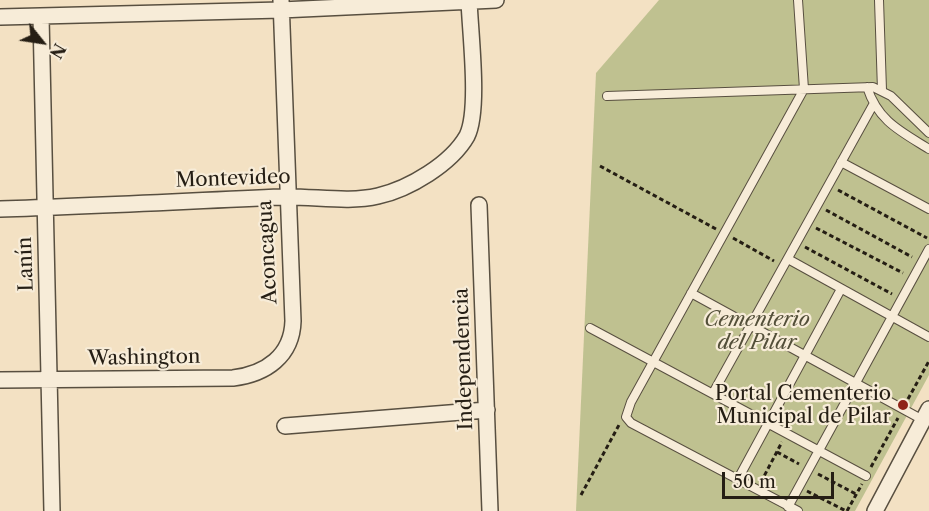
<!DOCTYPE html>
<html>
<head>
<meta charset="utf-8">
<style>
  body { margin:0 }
  #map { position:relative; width:929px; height:511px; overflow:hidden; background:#f3e1c3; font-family:"Libre Caslon Text",serif }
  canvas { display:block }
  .north { position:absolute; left:12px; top:12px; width:60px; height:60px; -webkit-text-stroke:4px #f7ecd8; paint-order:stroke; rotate:120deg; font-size:16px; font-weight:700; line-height:24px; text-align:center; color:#251e14 }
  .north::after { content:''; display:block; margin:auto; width:21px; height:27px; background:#251e14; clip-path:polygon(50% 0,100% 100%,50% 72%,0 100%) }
  .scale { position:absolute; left:722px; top:472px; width:112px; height:27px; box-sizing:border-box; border:3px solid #251e14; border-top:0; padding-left:8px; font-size:18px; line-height:21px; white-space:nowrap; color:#251e14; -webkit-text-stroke:4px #f7ecd8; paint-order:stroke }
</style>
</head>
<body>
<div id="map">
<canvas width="929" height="511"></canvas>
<div class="north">N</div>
<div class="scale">50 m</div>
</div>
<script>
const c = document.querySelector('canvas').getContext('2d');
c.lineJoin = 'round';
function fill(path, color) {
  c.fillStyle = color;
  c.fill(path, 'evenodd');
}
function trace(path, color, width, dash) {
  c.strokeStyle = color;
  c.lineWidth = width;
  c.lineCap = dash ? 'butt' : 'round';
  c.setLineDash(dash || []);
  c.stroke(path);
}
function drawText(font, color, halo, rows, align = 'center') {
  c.font = font + ' "Libre Caslon Text",serif';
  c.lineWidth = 4.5;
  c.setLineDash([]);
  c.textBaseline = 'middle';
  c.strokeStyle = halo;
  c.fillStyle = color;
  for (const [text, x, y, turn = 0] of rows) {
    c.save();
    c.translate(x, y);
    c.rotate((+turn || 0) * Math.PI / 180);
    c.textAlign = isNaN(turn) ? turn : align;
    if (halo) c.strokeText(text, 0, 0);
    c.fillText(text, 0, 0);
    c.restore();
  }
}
const green = new Path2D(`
  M659,0H929V375L855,511H576L596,73Z`);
const path = new Path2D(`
  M600,166L716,229
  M838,190L927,238
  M826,210L912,257
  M816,228L903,273
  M733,238L774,261
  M805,247L892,294
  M908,399L929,361
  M777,452L799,464
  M871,467L898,418
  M818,474L856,494
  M761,482L782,442
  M807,491L846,511
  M581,495L619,425
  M847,511L862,484`);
const service = new Path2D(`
  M798,0L804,89L631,402L626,417L631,423L798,511
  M879,0L882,90
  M867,87C878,121 900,131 929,149
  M607,96L873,87L891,96L929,133
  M841,162L929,209
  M788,259L929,337
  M691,293L923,420
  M590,328L866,476
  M713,393L873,105
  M738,479L841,289
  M788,507L929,249`);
const minor = new Path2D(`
  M0,17L281,10L496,0
  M41,17L52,511
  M479,205L490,511
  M0,209C94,206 188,201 282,197C314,196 348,203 378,196C409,189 451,164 467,136C480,110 470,32 469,0
  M0,380L233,378C266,374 292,356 293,321L281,0
  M285,426L487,410
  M875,511L929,409`);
const markers = [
  [903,405,6,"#8f2418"]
];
const streetNames = [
  ["Montevideo",233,179,-2],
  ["Aconcagua",268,252,-93],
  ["Lanín",26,264,-92],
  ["Washington",144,358,-1],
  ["Independencia",464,359,-92]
];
const parkNames = [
  ["Cementerio",757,320],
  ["del Pilar",757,343]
];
const poiNames = [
  ["Portal Cementerio",891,394],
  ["Municipal de Pilar",891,417]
];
fill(green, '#bfc190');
trace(service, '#584f40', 10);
trace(minor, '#584f40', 18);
trace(path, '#251e14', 3, [4.5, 3]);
trace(service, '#f7ecd8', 8);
trace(minor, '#f7ecd8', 15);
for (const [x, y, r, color] of markers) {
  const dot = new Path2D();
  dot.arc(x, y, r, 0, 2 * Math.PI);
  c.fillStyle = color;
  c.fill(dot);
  trace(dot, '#f7ecd8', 2);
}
drawText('20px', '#251e14', '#f7ecd8', streetNames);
drawText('italic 20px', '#534f39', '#f7ecd8', parkNames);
drawText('20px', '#251e14', '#f7ecd8', poiNames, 'right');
</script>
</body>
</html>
